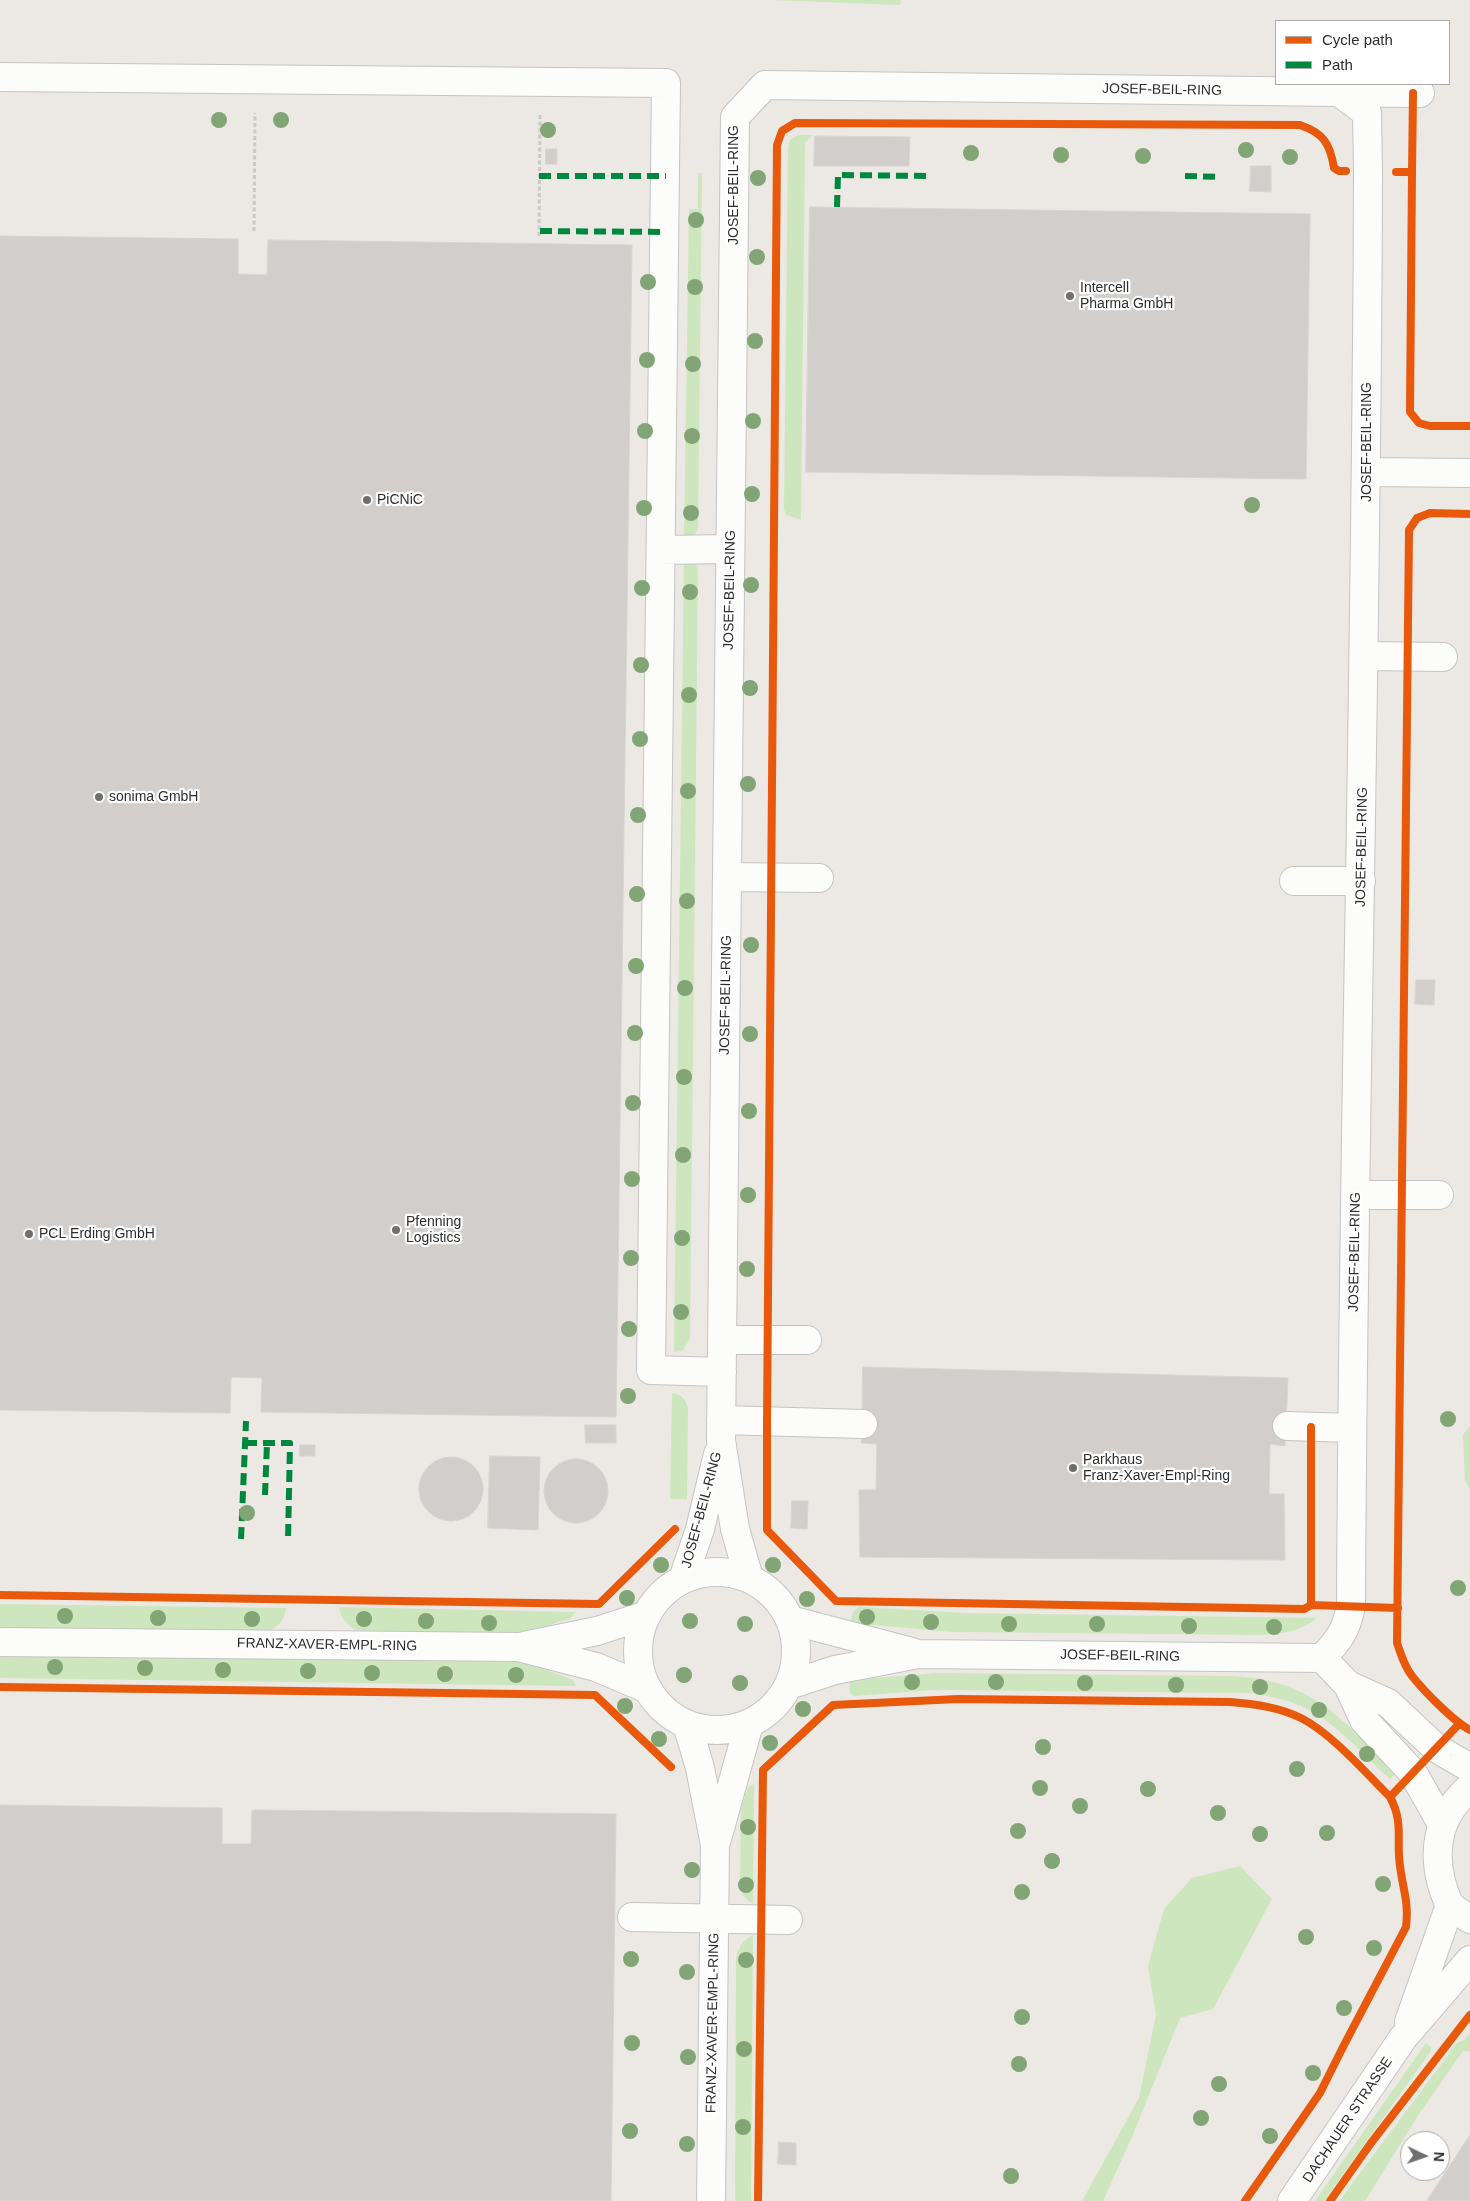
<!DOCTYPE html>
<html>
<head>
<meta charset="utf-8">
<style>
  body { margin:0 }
  #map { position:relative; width:1470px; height:2201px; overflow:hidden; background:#ece8e4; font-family:Helvetica,sans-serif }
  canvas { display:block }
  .legend { position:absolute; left:1275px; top:20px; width:175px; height:65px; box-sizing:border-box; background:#fff; border:1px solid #ababab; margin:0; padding:6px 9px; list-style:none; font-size:15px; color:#2e2e2e }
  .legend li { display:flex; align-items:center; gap:10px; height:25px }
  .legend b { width:25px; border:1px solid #ababab }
  .north { position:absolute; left:1400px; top:2131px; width:50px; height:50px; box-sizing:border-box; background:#fff; border:1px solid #ababab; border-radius:50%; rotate:93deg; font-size:14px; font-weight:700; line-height:20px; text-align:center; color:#2e2e2e }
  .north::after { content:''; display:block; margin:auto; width:18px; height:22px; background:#706f6e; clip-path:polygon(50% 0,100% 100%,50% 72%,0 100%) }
</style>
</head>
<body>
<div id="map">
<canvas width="1470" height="2201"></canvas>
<ul class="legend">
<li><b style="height:6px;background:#e8590c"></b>Cycle path</li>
<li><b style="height:6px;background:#00873e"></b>Path</li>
</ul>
<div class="north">N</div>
</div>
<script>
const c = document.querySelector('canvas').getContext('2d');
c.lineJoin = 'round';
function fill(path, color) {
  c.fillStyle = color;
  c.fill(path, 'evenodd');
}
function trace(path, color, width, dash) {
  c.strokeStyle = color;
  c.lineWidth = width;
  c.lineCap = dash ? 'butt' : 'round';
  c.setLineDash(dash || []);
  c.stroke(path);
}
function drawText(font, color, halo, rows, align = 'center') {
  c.font = font + ' Helvetica,sans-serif';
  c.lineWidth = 4.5;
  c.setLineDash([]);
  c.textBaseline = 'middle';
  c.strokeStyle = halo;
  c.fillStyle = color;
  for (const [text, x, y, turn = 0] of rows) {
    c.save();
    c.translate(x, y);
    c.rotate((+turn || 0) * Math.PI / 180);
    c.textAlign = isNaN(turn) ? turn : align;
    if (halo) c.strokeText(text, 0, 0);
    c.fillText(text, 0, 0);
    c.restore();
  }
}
const green = new Path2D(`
  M772,0H901L900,5Z
  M798,135H813L805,142L801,520L786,515L784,509L788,148L790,140Z
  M698,173H702L698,530L694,535L684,541L689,209H698Z
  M684,557L695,563L698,570L690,1339L682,1351L674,1352Z
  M672,1393C682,1394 685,1399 688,1408L687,1499H670Z
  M1470,1426V1489L1465,1480L1463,1435Z
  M0,1604L286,1608C284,1620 280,1626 268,1631L0,1628Z
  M339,1607L575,1612L571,1618L523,1634L496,1635L355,1630C345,1623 341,1618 339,1607Z
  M858,1607L966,1613L1317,1618C1300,1632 1281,1634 1260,1635L952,1632L850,1623L853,1612Z
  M0,1654L499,1660L525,1662L573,1680L576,1686L0,1678Z
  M936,1673L1232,1676C1314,1680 1341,1719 1396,1773L1390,1779C1364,1756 1335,1721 1303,1707C1286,1699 1269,1696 1251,1693L933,1690L854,1696L850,1693L849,1680Z
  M754,1784L753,1904C744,1899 742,1893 740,1884L741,1808L748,1787Z
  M1240,1866L1272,1899L1213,2009L1180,2018L1132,2137L1103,2201H1082L1139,2098L1156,2015L1148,1966L1164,1909L1192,1878Z
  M753,1935L751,2201H735L736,1960C738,1948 741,1941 753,1935Z
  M1470,2033V2052L1463,2051L1419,2114L1365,2201H1339L1457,2043L1464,2040Z
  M1426,2043L1431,2047V2051L1324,2201H1315Z`);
const building = new Path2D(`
  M815,136L910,137L909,166H814Z
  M546,149H557V164H546Z
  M1251,166H1271V192L1250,191Z
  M810,207L1310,214L1306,479L806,472Z
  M0,236L238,239V274L267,275L268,240L632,245L616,1417L261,1412L262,1378L231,1377L230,1413L0,1410Z
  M1416,980H1435L1434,1005L1415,1004Z
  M863,1367L1288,1378L1285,1446L1270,1444L1269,1494H1284L1285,1560L860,1557L859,1490H876L877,1444L862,1443Z
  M585,1425H616V1443H586Z
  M300,1445H315V1456H300Z
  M490,1456L540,1457L538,1530L488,1528Z
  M419 1489a32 32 0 1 1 64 0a32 32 0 1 1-64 0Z
  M544 1491a32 32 0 1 1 64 0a32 32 0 1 1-64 0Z
  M792,1501H808L807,1529L791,1528Z
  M0,1805L222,1808V1844H251L252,1810L616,1814L611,2201H0Z
  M1470,2135V2201H1427Z
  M779,2142L796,2143V2165L778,2164Z`);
const path = new Path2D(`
  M254,231L255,113
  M539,236L540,115`);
const minor = new Path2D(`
  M0,77L666,83L651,1370L722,1372
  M1339,92L1420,93
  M1367,472L1470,473
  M661,550L730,549
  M1365,656L1443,657
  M727,877L819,878
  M1294,881H1361
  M1356,1195H1439
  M722,1340H807
  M721,1420L863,1424
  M1287,1426L1352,1428
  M638 1651a79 79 0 1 1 158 0a79 79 0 1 1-158 0Z
  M749,1578L735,1529L721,1440L735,117L765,85L1339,92L1367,113L1368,171C1367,650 1353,1128 1351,1606C1346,1631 1340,1639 1322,1658L918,1654L835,1670L789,1685
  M683,1579L700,1529L718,1454
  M790,1620L912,1652
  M0,1642L518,1647L596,1667L648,1689
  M524,1646L597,1631L647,1615
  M1322,1658L1348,1685L1364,1720L1413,1773L1442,1824
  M1348,1685L1388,1703L1436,1748L1470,1768
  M687,1724L700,1768L715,1845L711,2201
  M1470,1787C1441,1813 1432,1844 1441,1881C1443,1888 1446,1900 1451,1906C1456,1911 1464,1915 1470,1919
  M717,1839L749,1724
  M632,1917L788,1920
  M1409,2022L1450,1905
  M1292,2201L1403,2038L1470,1960`);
const quiet = new Path2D(`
  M539,176H666
  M1185,176L1221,177
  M837,207L838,175L929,176
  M540,231L665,232
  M245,1443H290L288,1541
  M265,1495L267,1443
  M241,1539L246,1421`);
const cycleway = new Path2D(`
  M1346,171H1339L1334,168C1330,143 1323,133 1300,125L795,123L782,131L777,145L767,1421V1530L836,1601L1304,1609L1311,1605L1398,1608
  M1396,172H1412L1410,412L1419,423L1430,426H1470
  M1412,172L1413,93
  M1470,514L1430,513L1417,518L1409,530L1397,1643C1401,1654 1404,1666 1412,1676C1424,1691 1453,1721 1470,1730
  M0,1595L599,1604L675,1529
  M1311,1605V1427
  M0,1687L595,1695L671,1767
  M1390,1797L1459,1724
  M758,2201L763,1770L833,1705L958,1699L1230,1702C1255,1704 1278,1707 1301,1718C1331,1733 1366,1773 1390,1797C1404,1823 1396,1839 1400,1866C1403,1890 1409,1902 1406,1927L1344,2045L1320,2093L1245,2201
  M1330,2201L1371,2143L1470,2015`);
const trees = [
  [219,120],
  [281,120],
  [548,130],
  [1246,150],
  [971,153],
  [1061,155],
  [1143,156],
  [1290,157],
  [758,178],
  [696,220],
  [757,257],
  [648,282],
  [695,287],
  [755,341],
  [647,360],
  [693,364],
  [753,421],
  [645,431],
  [692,436],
  [752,494],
  [1252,505],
  [644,508],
  [691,513],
  [751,585],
  [642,588],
  [690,592],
  [641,665],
  [750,688],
  [689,695],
  [640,739],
  [748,784],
  [688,791],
  [638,815],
  [637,894],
  [687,901],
  [751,945],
  [636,966],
  [685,988],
  [635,1033],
  [750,1034],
  [684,1077],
  [633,1103],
  [749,1111],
  [683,1155],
  [632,1179],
  [748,1195],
  [682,1238],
  [631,1258],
  [747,1269],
  [681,1312],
  [629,1329],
  [628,1396],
  [1448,1419],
  [247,1513],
  [661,1565],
  [773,1565],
  [1458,1588],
  [627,1598],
  [807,1599],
  [65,1616],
  [867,1617],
  [158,1618],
  [252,1619],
  [364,1619],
  [426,1621],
  [690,1621],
  [931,1622],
  [489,1623],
  [745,1624],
  [1009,1624],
  [1097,1624],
  [1189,1626],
  [1274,1627],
  [55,1667],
  [145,1668],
  [223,1670],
  [308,1671],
  [372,1673],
  [445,1674],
  [516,1675],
  [684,1675],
  [912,1682],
  [996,1682],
  [740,1683],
  [1085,1683],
  [1176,1685],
  [1260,1687],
  [625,1706],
  [803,1709],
  [1319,1710],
  [659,1739],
  [770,1743],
  [1043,1747],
  [1367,1754],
  [1297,1769],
  [1040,1788],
  [1148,1789],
  [1080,1806],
  [1218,1813],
  [748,1827],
  [1018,1831],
  [1327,1833],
  [1260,1834],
  [1052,1861],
  [692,1870],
  [1383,1884],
  [746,1885],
  [1022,1892],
  [1306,1937],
  [1374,1948],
  [631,1959],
  [746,1960],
  [687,1972],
  [1344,2008],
  [1022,2017],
  [632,2043],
  [744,2049],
  [688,2057],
  [1019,2064],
  [1313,2073],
  [1219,2084],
  [1201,2118],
  [743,2127],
  [630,2131],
  [1270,2136],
  [687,2144],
  [1011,2176]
];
const markers = [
  [1070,296,5,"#706f6e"],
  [367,500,5,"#706f6e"],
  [99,797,5,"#706f6e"],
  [396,1230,5,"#706f6e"],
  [29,1234,5,"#706f6e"],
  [1073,1468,5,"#706f6e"]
];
const streetNames = [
  ["JOSEF-BEIL-RING",1162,90,1],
  ["JOSEF-BEIL-RING",734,185,-90],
  ["JOSEF-BEIL-RING",1367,442,-90],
  ["JOSEF-BEIL-RING",730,590,-89],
  ["JOSEF-BEIL-RING",1362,847,-89],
  ["JOSEF-BEIL-RING",726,995,-89],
  ["JOSEF-BEIL-RING",1355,1252,-89],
  ["JOSEF-BEIL-RING",702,1510,-75],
  ["FRANZ-XAVER-EMPL-RING",327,1645,1],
  ["JOSEF-BEIL-RING",1120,1656,1],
  ["FRANZ-XAVER-EMPL-RING",713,2023,-89],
  ["DACHAUER STRASSE",1348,2120,-56]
];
const poiNames = [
  ["Intercell",1080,288],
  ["Pharma GmbH",1080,304],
  ["PiCNiC",377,500],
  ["sonima GmbH",109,797],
  ["Pfenning",406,1222],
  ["Logistics",406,1238],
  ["PCL Erding GmbH",39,1234],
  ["Parkhaus",1083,1460],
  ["Franz-Xaver-Empl-Ring",1083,1476]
];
fill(green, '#cee6be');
fill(building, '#d1cecb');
trace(building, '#d7d4d0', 1);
trace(minor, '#c5c4c5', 30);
trace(path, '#c9c9c8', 3, [4, 2.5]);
trace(minor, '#fcfcfb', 28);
trace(quiet, '#00873e', 6, [12, 6]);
trace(cycleway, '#e8590c', 8);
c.fillStyle = '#82a575';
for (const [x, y] of trees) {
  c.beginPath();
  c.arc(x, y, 8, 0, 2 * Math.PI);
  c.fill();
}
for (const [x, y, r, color] of markers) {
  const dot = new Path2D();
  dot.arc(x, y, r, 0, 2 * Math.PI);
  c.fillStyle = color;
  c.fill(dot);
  trace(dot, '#fff', 2);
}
drawText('14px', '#2e2e2e', '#fff', streetNames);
drawText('14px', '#2e2e2e', '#fff', poiNames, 'left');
</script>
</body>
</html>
